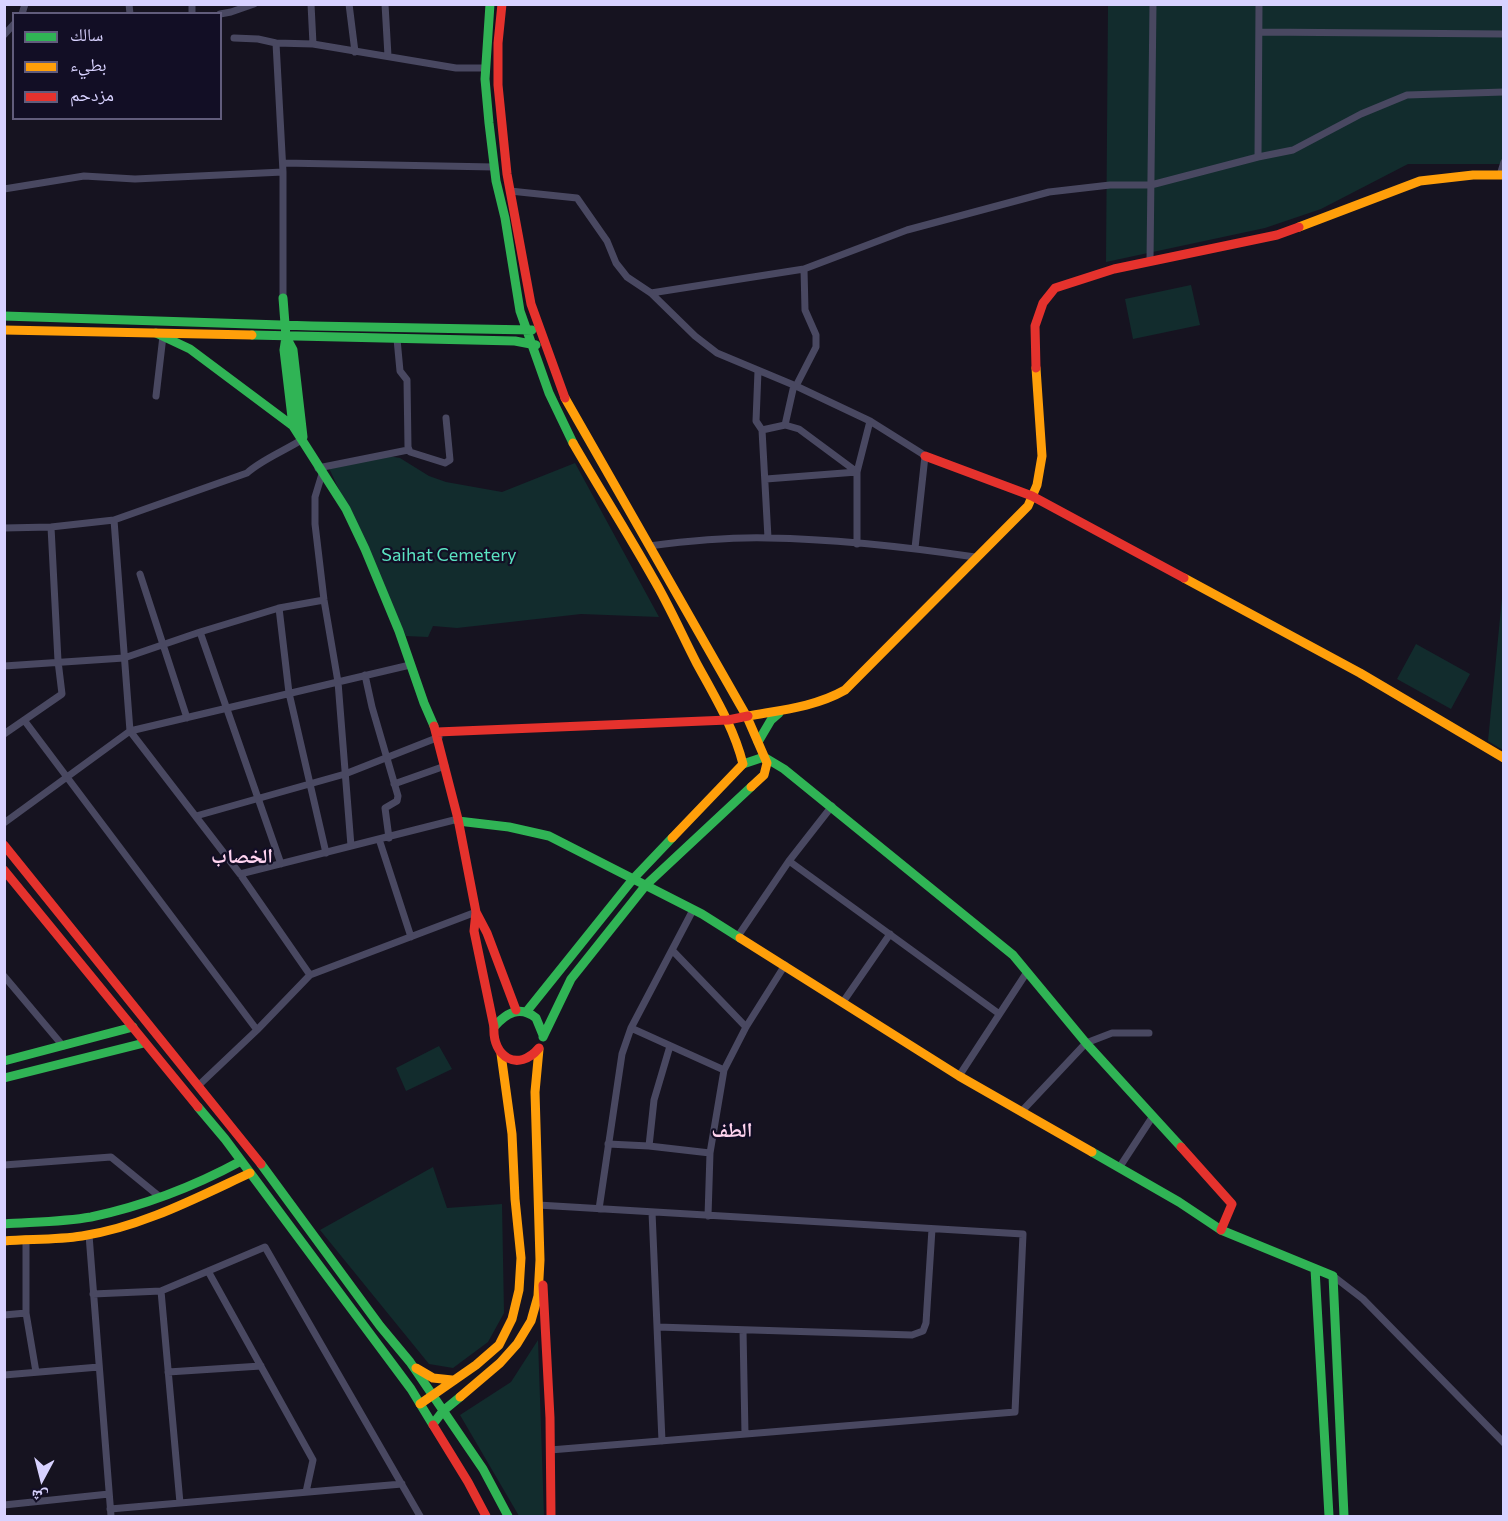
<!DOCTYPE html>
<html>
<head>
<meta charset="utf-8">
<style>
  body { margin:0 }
  #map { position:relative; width:1508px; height:1521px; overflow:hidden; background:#161320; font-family:Commissioner,"Noto Naskh Arabic",sans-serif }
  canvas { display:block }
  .frame { position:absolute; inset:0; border:6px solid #d8d2ff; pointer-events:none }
  .legend { position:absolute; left:12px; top:12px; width:210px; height:108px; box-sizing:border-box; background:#120e25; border:2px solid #615c7c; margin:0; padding:8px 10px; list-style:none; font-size:18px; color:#d8d2ff }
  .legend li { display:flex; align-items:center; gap:12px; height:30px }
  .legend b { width:30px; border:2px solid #615c7c }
  .north { position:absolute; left:12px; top:1449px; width:60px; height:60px; -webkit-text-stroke:4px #120e25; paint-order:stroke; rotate:187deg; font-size:16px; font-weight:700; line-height:24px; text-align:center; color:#d8d2ff }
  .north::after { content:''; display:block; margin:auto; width:21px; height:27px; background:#d8d2ff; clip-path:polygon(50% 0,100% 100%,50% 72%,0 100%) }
</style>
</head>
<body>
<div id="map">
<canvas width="1508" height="1521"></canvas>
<div class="frame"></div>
<ul class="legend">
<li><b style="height:8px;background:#30b455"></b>سالك</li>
<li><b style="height:8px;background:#ff9f0a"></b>بطيء</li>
<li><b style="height:8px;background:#e5322d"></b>مزدحم</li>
</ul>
<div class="north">ش</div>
</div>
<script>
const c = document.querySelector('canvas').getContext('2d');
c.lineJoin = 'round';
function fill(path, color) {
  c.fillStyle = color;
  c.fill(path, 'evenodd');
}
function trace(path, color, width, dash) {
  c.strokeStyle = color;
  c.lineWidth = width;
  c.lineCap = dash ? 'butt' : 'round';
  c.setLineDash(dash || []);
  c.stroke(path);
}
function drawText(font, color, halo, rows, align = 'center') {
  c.font = font + ' Commissioner,"Noto Naskh Arabic",sans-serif';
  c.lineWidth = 4.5;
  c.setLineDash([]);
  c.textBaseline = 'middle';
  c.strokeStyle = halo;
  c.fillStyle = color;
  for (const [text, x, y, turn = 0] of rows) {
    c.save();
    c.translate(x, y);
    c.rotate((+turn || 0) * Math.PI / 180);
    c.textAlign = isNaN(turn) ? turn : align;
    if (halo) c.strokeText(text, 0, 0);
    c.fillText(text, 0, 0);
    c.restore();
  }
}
const green = new Path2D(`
  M1108,5H1503V164H1408L1321,209L1265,228L1106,262Z
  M1191,285L1200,325L1133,339L1125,299Z
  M388,456L400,458L429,476L446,482L502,492L575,463L659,617L581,614L457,628L433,626L428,637L406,636L329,468Z
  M1502,598H1504L1503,750L1488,741Z
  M1416,644L1470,674L1451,709L1397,679Z
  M439,1046L452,1069L406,1091L396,1068Z
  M433,1167L447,1208L502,1204L504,1313L488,1342L453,1368L429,1364L320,1230Z
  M538,1340L544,1516H519L460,1415L511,1382Z`);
const street = new Path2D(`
  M129,4L130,14
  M311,4L313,44
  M349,4L355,52
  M385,4L388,56
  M22,14L25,4
  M192,14V4
  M220,14L231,12L254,4
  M1259,32L1504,34
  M4,35L14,24
  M234,38L258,39L276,43L313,44L456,68H486
  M276,43L283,172V298
  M1258,157L1259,4
  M283,163L494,167
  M1500,175L1504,162
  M4,189L84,176L135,179L283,172
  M510,191L577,198L607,241L616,263L627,277L651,293L695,336L717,353L796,386L870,421L921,453L925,456L915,548
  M1150,261L1153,4
  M651,293L804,269L907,230L1049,192L1110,185H1151L1258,157L1293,150L1361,114L1407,95L1504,92
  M397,339L400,371L407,380L408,447L410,452L445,463L450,460L446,418
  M758,371L756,421L762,430
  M796,386L816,347V335L805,310L804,269
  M156,396L163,336
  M785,425L794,385
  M318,468L408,450
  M322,474L315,497V524L324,600L338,682L351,846
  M766,479L857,472
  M114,520L130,731L240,874L310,975
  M4,528L51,527L114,520L247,473C261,460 286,450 303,439
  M768,538L762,430L785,425L799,429L857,472
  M857,544V472L870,421
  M649,546C688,541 728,537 768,538C837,539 907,547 975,557
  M140,574L187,718
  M279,608L289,693L326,853
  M200,632L281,864
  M4,666L124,658L200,632L279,608L324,600
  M365,675L372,707L398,796L397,801L385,808L389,838
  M24,720L257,1030
  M4,734L62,694L58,661L51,527
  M394,784L445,766
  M196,816L345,774L439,737
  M4,823L130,731L410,665
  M379,839L411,937
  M789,861L998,1013
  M240,874L458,819
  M738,936L789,861L832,806
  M672,950L746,1027
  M4,976L63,1046
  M843,1002L890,934
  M631,1028L724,1070
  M959,1076L1027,972
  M199,1085L257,1030L310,975L476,912
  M1021,1112L1086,1043L1112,1033H1149
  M608,1144L649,1146L710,1153
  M649,1146L654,1100L670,1046
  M4,1165L111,1157L160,1197
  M1119,1168L1153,1116
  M538,1205L1023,1234L1015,1412L550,1450
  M599,1209L622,1054L631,1028L693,910
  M652,1212L662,1441
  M708,1216L710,1153L724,1070L746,1027L785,965
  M89,1235L111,1516
  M26,1239V1313L36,1372
  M208,1271L313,1460L306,1492
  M1333,1276L1363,1299L1504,1443
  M161,1291L180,1503
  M93,1294L161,1291L265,1247L420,1516
  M4,1315L26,1313
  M657,1327L912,1335L923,1331L926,1323L932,1229
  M743,1330L745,1434
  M168,1372L261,1366
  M4,1375L99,1367
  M4,1505L109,1494
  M110,1509L402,1484`);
const fast = new Path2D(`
  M490,4L485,79L489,123L496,181L505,218L520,311L549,393L573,443
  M283,298L286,337L284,350L293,426
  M4,316L312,326L532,330
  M156,333L190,349L293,426L346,509L365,549L399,631L424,703L434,726
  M252,335L515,341L536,345
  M286,337L293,350L303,437
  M758,742L771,720L779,713
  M743,764L764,757L784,769L1013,955L1086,1043L1181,1147
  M458,821L509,827L549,836L702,914L740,938
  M527,1011L633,879L672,838
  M494,1027C506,1013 520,1005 536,1018L543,1035
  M543,1037L571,979L646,885L751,787
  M4,1061L133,1027
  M4,1078L144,1043
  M198,1107L225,1139L411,1389L433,1425
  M1092,1152L1179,1202L1221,1230L1333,1276L1344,1516
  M261,1164L380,1326L410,1362L483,1469L508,1516
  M4,1224C32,1222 63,1222 91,1217C143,1206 195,1186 241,1161
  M1315,1269L1329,1516
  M433,1424L443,1411L460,1397`);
const slow = new Path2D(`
  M1299,227L1420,181L1473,175H1504
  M4,330L252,335
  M565,398L747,717L767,763L764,775L751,787
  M573,443C599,488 627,532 653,578C669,605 682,635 697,664C715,697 734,728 743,764L672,838
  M1184,578L1360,673L1504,758
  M748,716C781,710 815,707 845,690L1028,506L1037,485L1042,456L1036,368
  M740,938L959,1076L1092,1152
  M4,1241C30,1239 56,1240 82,1236C141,1227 196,1198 250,1173
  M416,1368L433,1378L452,1380
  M460,1397L500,1363L517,1344L531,1321L538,1296L540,1260L535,1092L539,1049
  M420,1404L476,1365L499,1345L512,1319L519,1290L521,1258L515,1199L512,1134L501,1054`);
const jam = new Path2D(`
  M502,4L498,43V85L507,174L531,304L565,398
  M1036,368L1035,326L1043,303L1055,288L1114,269L1277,235L1299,227
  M925,456L1032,496L1184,578
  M434,726L458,819L476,912L487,933L516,1010
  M437,732L728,720L748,716
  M4,845L261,1164
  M4,870L198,1107
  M476,912L474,931L494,1027C492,1057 518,1073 539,1048
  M1181,1147L1232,1204L1221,1230
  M543,1285L550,1418L551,1516
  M433,1425L468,1482L486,1516`);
const parkNames = [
  ["Saihat Cemetery",449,555]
];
const neighbourhoodNames = [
  ["الخصاب",242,856],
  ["الطف",732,1130]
];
fill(green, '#122c2d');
trace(street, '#494861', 7);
trace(fast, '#30b455', 9);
trace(slow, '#ff9f0a', 9);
trace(jam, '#e5322d', 9);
drawText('18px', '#5be3c2', '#120e25', parkNames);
drawText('bold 20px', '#ffd4ef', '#120e25', neighbourhoodNames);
</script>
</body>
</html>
